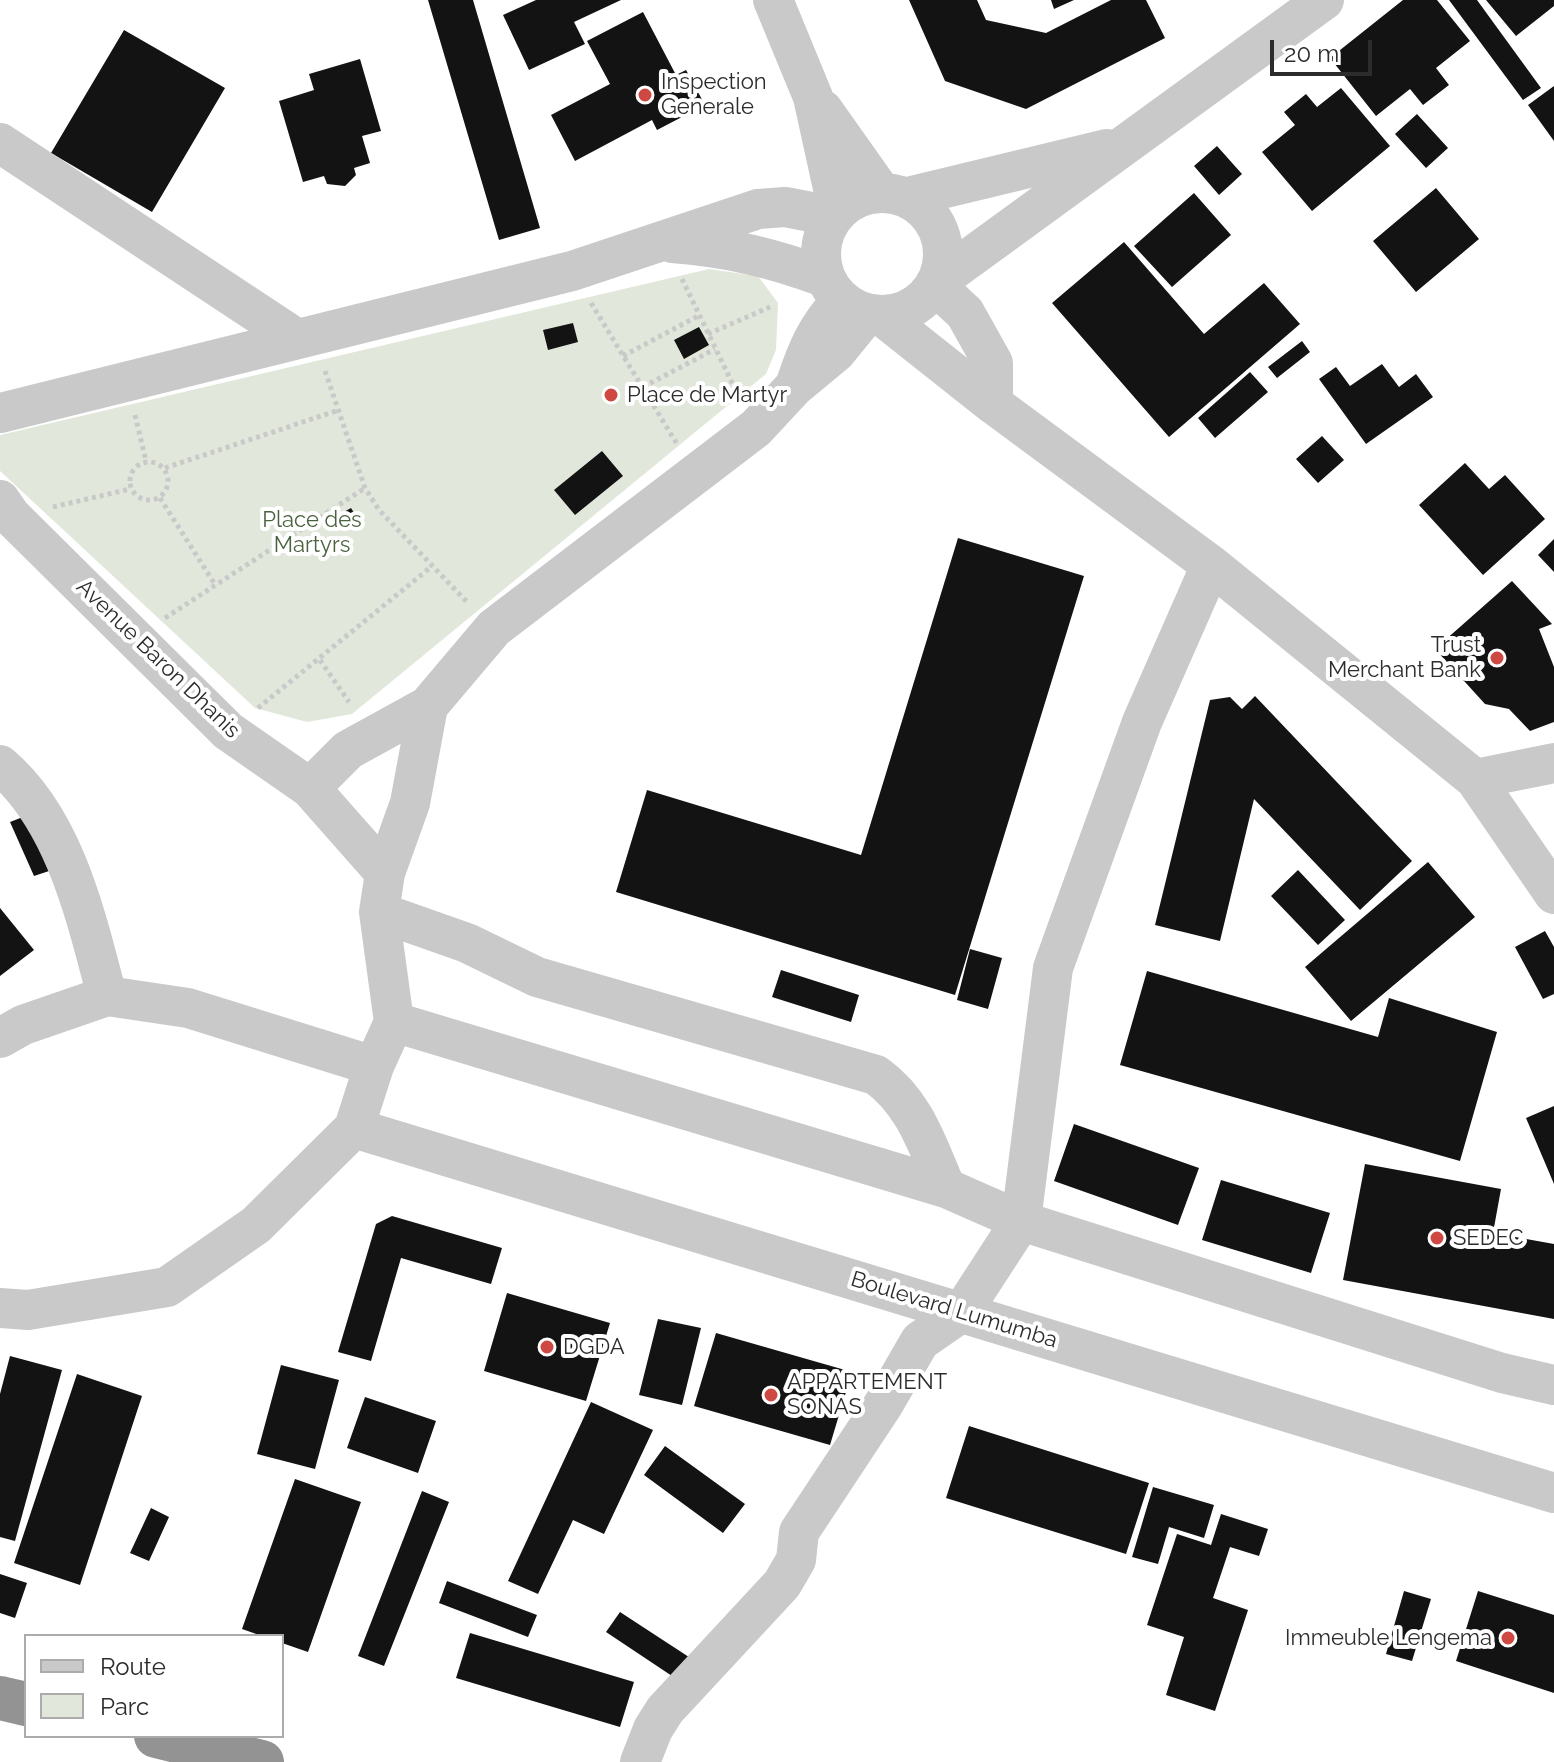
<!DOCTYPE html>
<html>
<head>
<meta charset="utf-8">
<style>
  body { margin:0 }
  #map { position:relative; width:1554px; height:1762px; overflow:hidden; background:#fff; font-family:Raleway,sans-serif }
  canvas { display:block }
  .legend { position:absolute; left:24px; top:1634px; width:260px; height:104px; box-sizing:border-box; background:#fff; border:2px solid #ababab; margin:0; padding:10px 14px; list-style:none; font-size:24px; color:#2c2c2c }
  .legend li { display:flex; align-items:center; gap:16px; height:40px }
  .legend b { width:40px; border:2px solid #ababab }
  .scale { position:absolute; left:1270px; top:40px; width:102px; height:36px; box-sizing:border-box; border:4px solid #2c2c2c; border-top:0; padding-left:10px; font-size:24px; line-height:28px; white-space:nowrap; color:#2c2c2c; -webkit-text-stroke:6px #fff; paint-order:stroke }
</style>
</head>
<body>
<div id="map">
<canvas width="1554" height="1762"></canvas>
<ul class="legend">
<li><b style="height:10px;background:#c9c9c9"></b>Route</li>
<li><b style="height:22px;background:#e1e8db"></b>Parc</li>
</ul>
<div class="scale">20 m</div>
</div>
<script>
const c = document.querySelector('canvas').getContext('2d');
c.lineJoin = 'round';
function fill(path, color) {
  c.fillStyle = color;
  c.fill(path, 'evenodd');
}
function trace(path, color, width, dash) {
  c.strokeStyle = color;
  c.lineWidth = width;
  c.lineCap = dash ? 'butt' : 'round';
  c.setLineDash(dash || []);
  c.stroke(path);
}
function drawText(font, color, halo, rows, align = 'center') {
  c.font = font + ' Raleway,sans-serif';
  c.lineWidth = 8;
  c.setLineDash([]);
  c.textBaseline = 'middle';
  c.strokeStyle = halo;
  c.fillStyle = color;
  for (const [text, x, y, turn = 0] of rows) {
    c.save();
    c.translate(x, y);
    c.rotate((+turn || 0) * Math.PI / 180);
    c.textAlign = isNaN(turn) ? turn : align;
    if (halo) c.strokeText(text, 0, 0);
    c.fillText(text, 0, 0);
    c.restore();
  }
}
const green = new Path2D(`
  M709,269L758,276L778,303L776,350L766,374L352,714L307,722L255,708L0,471V435Z`);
const building = new Path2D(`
  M428,0H473L540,228L499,240Z
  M536,0H621L574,22L585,44L529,70L503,15Z
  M909,0H977L986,20L1046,33L1111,0H1146L1165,38L1026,109L945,81Z
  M1051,0H1074L1054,9Z
  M1403,0H1437L1470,41L1436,68L1449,85L1423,105L1410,89L1376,116L1330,58Z
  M1449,0H1477L1541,88L1523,100Z
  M1486,0H1554V6L1516,36Z
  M643,12L676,75L686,70L705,105L657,130L652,120L575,161L551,115L610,84L587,41Z
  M124,30L225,88L152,212L51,153Z
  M360,59L381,131L362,136L370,163L354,168L356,175L345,186L327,184L324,176L303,182L279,101L314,90L309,74Z
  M1554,86V141L1528,105Z
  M1341,88L1390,146L1312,211L1262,152L1295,125L1284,112L1306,94L1317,107Z
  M1417,114L1448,148L1426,168L1395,134Z
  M1217,146L1242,174L1219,195L1194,166Z
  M1436,188L1479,239L1416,292L1373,241Z
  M1194,193L1231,235L1172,287L1134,246Z
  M1124,242L1204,334L1264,283L1300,324L1169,437L1052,303Z
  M573,323L578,342L548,350L543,330Z
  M699,327L709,345L684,359L674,340Z
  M1302,341L1310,352L1277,378L1268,367Z
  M1382,364L1399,387L1416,374L1433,397L1366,444L1319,379L1336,367L1350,386Z
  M1250,372L1268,392L1215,438L1198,418Z
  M1322,436L1344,460L1318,483L1296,459Z
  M602,451L623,476L575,515L554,490Z
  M1465,463L1489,489L1505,475L1545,519L1483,575L1419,505Z
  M351,508L358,519L350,524L342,513Z
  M958,538L1084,576L955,995L616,892L647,790L861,855Z
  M1554,539V572L1538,555Z
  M1512,581L1552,624L1539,629L1554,667V722L1530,731L1509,709L1485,704L1435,649Z
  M1255,696L1412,861L1360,910L1254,799L1220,941L1155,925L1210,700L1230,697L1242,709Z
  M28,815L52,870L34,876L10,822Z
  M1428,862L1475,917L1351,1021L1305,967Z
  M1298,870L1345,920L1318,945L1271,896Z
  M0,908L34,950L0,976Z
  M1545,931L1554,947V994L1543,999L1515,947Z
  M970,949L1002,958L988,1009L957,1000Z
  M781,970L859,995L851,1022L772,997Z
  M1147,971L1378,1037L1389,998L1497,1032L1460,1161L1120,1065Z
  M1554,1106V1184L1526,1118Z
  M1074,1124L1199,1168L1178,1225L1054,1181Z
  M1365,1164L1501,1189L1493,1233L1554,1244V1319L1343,1280Z
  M1221,1180L1330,1213L1311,1273L1202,1240Z
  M392,1216L502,1248L491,1284L401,1258L371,1361L338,1352L376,1224Z
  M507,1293L610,1323L586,1401L484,1371Z
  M658,1319L701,1328L682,1405L639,1395Z
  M716,1333L852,1372L830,1445L694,1406Z
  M10,1356L62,1370L15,1541L0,1537V1394Z
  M281,1365L339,1380L315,1469L257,1454Z
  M77,1374L142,1396L80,1585L14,1563Z
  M365,1397L436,1421L418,1473L347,1448Z
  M591,1402L653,1430L604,1534L573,1520L538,1594L508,1581Z
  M969,1426L1149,1483L1126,1554L946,1498Z
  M665,1446L745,1504L723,1533L644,1475Z
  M295,1479L361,1502L308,1652L282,1643V1636H262L242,1629Z
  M1153,1487L1214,1505L1204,1538L1169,1527L1158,1564L1132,1557Z
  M422,1491L449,1502L384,1666L358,1656Z
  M151,1508L169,1517L149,1561L130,1553Z
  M1221,1514L1268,1529L1259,1556L1230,1547L1213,1598L1248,1610L1215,1711L1166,1695L1184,1637L1147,1625L1177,1534L1211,1545Z
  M0,1574L27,1583L15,1618L0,1613Z
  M447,1581L537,1615L528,1637L439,1603Z
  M1404,1591L1431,1599L1412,1661L1386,1654Z
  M1478,1591L1554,1615V1693L1456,1661Z
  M620,1612L695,1661L681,1682L606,1632Z
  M470,1633L634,1682L620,1727L456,1678Z`);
const path = new Path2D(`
  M682,279L737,393
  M591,303L677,444
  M708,334L770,307
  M623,356L700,315
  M325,371L365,488L379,510L467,602
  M643,387L715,349
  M135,415L146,461
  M130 481a19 19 0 1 1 38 0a19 19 0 1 1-38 0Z
  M165,468L339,410
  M160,498L216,586
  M53,507L130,489
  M165,618L365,488
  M320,660L349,702
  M258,708L431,567`);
const minor = new Path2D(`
  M773,0L813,97L838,211
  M823,110L881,192
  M0,143L294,337
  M821 254a61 61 0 1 1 122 0a61 61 0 1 1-122 0Z
  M908,197L1107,149
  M672,243C727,247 773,258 824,277
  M938,281L1324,0
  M936,286L965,313L993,363V404
  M882,316L993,404L1211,565L1475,779L1554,894
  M796,383C807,350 817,326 841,301
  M0,413L572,271L758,209L785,207L832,216
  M0,500L11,516L228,731L310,788L385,873L379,912L394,1022L374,1066L354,1128L256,1225L167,1287L28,1310L0,1308
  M0,765C65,820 86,917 107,996
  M1475,779L1554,763
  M310,788L348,750L428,706L494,628L756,428L795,386L836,352L867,314
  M385,873L410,803L428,706
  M379,912L467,943L537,977L876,1075C915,1103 927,1145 946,1188
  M394,1022L946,1188L1021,1221L1502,1373L1554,1385
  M0,1038L23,1025L107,996L188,1008L374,1066
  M354,1128L1554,1493
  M640,1762L653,1729L665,1710L782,1584L796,1560L799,1532L883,1405L920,1341L962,1312L1021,1221L1053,968L1142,722L1211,565`);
const highway = new Path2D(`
  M0,1698L26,1704
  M156,1736L262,1762`);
const markers = [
  [645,95,8,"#cf4943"],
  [611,395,8,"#cf4943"],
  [1497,658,8,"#cf4943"],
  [1437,1238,8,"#cf4943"],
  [547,1347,8,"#cf4943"],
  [771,1395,8,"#cf4943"],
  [1508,1638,8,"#cf4943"]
];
const poiNames = [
  ["Inspection",661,82],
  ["Generale",661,107],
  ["Place de Martyr",627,395],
  ["Trust",1481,645,"right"],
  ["Merchant Bank",1481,670,"right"],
  ["SEDEC",1453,1238],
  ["DGDA",563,1347],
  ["APPARTEMENT",787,1382],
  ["SONAS",787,1407],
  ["Immeuble Lengema",1492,1638,"right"]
];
const parkNames = [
  ["Place des",312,520],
  ["Martyrs",312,545]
];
const streetNames = [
  ["Avenue Baron Dhanis",158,659,44],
  ["Boulevard Lumumba",954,1310,17]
];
fill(green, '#e1e8db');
fill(building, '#131313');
trace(path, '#c9c9c9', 5, [4, 4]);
trace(minor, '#c9c9c9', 40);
trace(highway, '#939393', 44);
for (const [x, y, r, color] of markers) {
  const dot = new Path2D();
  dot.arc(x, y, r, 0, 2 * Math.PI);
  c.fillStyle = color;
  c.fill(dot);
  trace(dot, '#fff', 3);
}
drawText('22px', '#2c2c2c', '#fff', poiNames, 'left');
drawText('22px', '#4b623f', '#fff', parkNames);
drawText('22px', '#2c2c2c', '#fff', streetNames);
</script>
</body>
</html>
